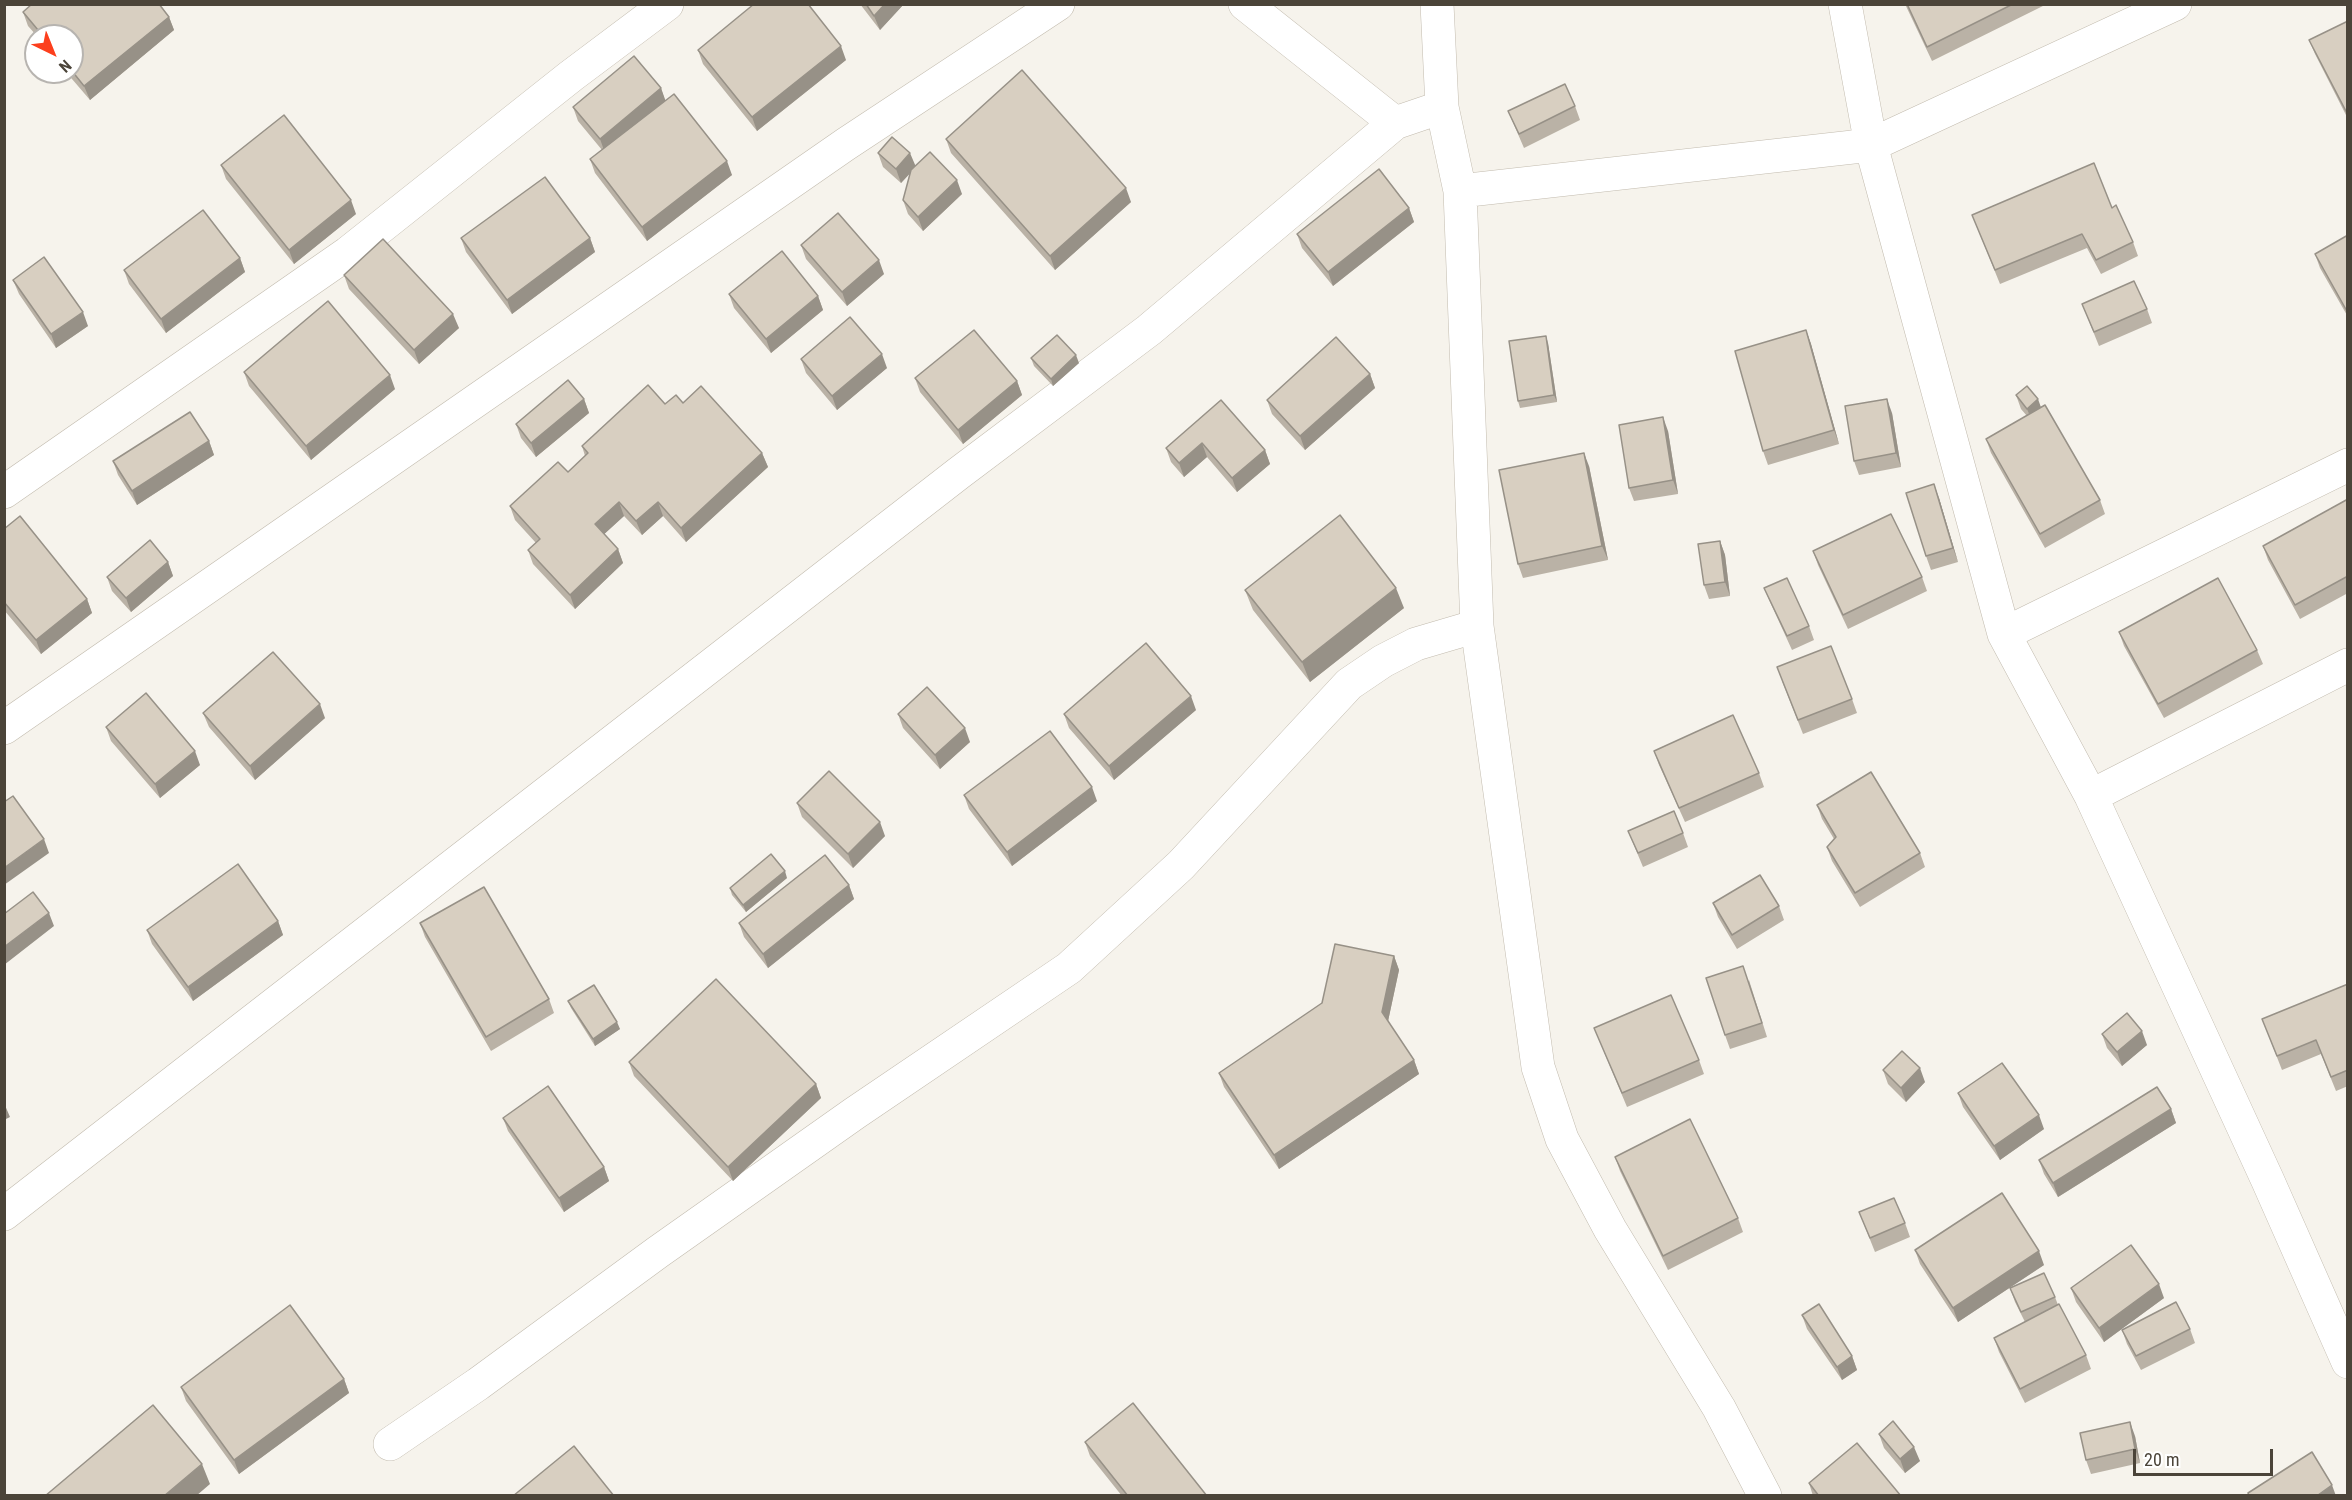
<!DOCTYPE html>
<html>
<head>
<meta charset="utf-8">
<style>
  body { margin:0 }
  #map { position:relative; width:2352px; height:1500px; overflow:hidden; background:#f6f3ec; font-family:"Roboto Condensed",sans-serif }
  canvas { display:block }
  .frame { position:absolute; inset:0; border:6px solid #4b4439; pointer-events:none }
  .north { position:absolute; left:24px; top:24px; width:60px; height:60px; box-sizing:border-box; background:#fff; border:2px solid #b7b4b0; border-radius:50%; rotate:137deg; font-size:16px; font-weight:700; line-height:24px; text-align:center; color:#4b4439 }
  .north::after { content:''; display:block; margin:auto; width:21px; height:27px; background:#fc3f1d; clip-path:polygon(50% 0,100% 100%,50% 72%,0 100%) }
  .scale { position:absolute; left:2133px; top:1449px; width:140px; height:27px; box-sizing:border-box; border:3px solid #4b4439; border-top:0; padding-left:8px; font-size:18px; line-height:21px; white-space:nowrap; color:#4b4439; -webkit-text-stroke:4px #fff; paint-order:stroke }
</style>
</head>
<body>
<div id="map">
<canvas width="2352" height="1500"></canvas>
<div class="frame"></div>
<div class="north">N</div>
<div class="scale">20 m</div>
</div>
<script>
const c = document.querySelector('canvas').getContext('2d');
c.lineJoin = 'round';
function trace(path, color, width, dash) {
  c.strokeStyle = color;
  c.lineWidth = width;
  c.lineCap = dash ? 'butt' : 'round';
  c.setLineDash(dash || []);
  c.stroke(path);
}
function fill(path, color) {
  c.fillStyle = color;
  c.fill(path, 'evenodd');
}
const minor = new Path2D(`
  M1245,4L1395,123L1442,107
  M1437,4L1442,107L1460,191L1477,626L1538,1067L1562,1139L1610,1229L1719,1408L1765,1496
  M1845,4L1871,145L2004,634L2091,796L2268,1181L2348,1362
  M1460,191L1871,145L2175,4
  M4,492L348,253L571,76L667,4
  M2004,634L2348,465
  M4,728L846,144L1058,4
  M2091,796L2348,665
  M4,1214L959,473L1149,330L1395,123
  M390,1444L478,1384L658,1252L855,1113L1069,968L1181,865L1349,684L1383,661L1416,644L1477,626`);
const wall = new Path2D(`
  M860,4H904L880,30Z
  M1905,4H2047L1932,61Z
  M23,12L169,17L174,30L90,100L66,72H72V36H37L28,26Z
  M2348,21V119L2315,54L2309,40Z
  M698,50L846,60L757,131L703,64Z
  M661,88L665,101L732,175L647,241L595,173L590,159L602,150L578,121L573,107Z
  M1575,106L1580,120L1524,148L1508,111Z
  M946,139L1131,202L1055,270L951,153Z
  M878,153L915,166L962,194L923,231L908,214L903,200L910,173L901,183L883,167Z
  M221,165L356,214L294,264L226,179Z
  M1409,208L1414,222L1333,286L1302,248L1297,234Z
  M2112,208L2133,242L2138,256L2101,274L2087,248L2000,284L1972,215Z
  M2348,235V317L2320,268L2315,254Z
  M461,238H590L595,252L512,314L466,252Z
  M801,245L884,274L847,306L806,259Z
  M240,258L245,272L166,333L129,284L124,270Z
  M344,275L459,328L419,364L349,289Z
  M13,280L88,326L56,348L19,294Z
  M729,294L818,296L823,310L771,353L734,308Z
  M2082,304L2147,309L2152,323L2099,346Z
  M1806,330L1811,344L1839,444L1768,465L1763,451Z
  M1548,343L1557,402L1520,408L1518,401Z
  M1031,358L1079,363L1053,386L1034,366Z
  M801,359L887,368L837,410L806,373Z
  M244,372L395,389L311,460L249,386Z
  M1370,374L1375,388L1305,450L1272,414L1267,400Z
  M915,378L1017,381L1022,395L963,444L920,392Z
  M2016,395L2041,407L2100,500L2105,514L2045,548L1991,453L1986,439L2027,416L2021,409Z
  M584,399L589,413L536,457L521,438L516,424Z
  M1221,400L1265,450L1270,464L1237,492L1207,457L1184,477L1171,462L1166,448Z
  M683,403L762,453L768,467L686,542L663,516L642,535L624,516L604,534L618,549L623,563L575,609L533,564L528,550L536,543L515,520L510,506L568,472L585,456L582,446L665,404Z
  M1892,413L1901,467L1859,475L1854,461Z
  M1668,431L1678,494L1634,501L1629,488Z
  M209,441L214,455L137,505L118,475L113,461Z
  M1589,466L1608,560L1523,578L1518,564Z
  M1939,498L1958,562L1931,570L1926,556Z
  M2348,499V593L2300,619L2268,560L2263,546Z
  M4,529L87,599L92,613L41,654L4,610Z
  M1720,541L1725,555L1730,596L1709,599L1704,585Z
  M1813,551L1922,577L1927,591L1848,629L1818,565Z
  M168,562L173,576L131,612L112,591L107,577Z
  M1764,588L1809,626L1814,640L1792,650L1770,602Z
  M1245,590L1404,608L1310,682L1253,610Z
  M2119,632L2257,650L2263,664L2164,718L2124,646Z
  M1782,681L1852,699L1857,713L1803,734Z
  M1196,710L1114,780L1069,728L1064,714Z
  M203,713L325,718L255,780L209,727Z
  M898,714L970,742L940,769L903,728Z
  M106,727L200,765L160,798L111,741Z
  M1654,751L1759,773L1764,787L1685,822L1659,765Z
  M964,795L1097,801L1012,866L969,809Z
  M797,803L885,836L853,868L802,817Z
  M1817,805L1920,853L1925,867L1860,907L1832,861L1827,847L1834,839L1822,819Z
  M1628,831L1683,833L1688,847L1643,867Z
  M787,878L746,912L732,895L730,888Z
  M849,885L854,899L768,968L744,937L739,923Z
  M1713,903L1779,906L1784,920L1737,949L1718,917Z
  M278,921L283,935L193,1001L152,944L147,930Z
  M420,923L549,999L554,1013L491,1051L425,937Z
  M1394,956L1399,970L1388,1021L1414,1060L1419,1074L1279,1169L1224,1087L1219,1073Z
  M1749,980L1767,1037L1730,1049L1725,1035Z
  M2348,984V1086L2336,1091L2321,1054L2282,1070L2262,1019Z
  M568,1001L620,1029L595,1046L571,1008Z
  M1594,1028L1699,1060L1704,1074L1627,1107Z
  M2102,1034L2147,1045L2122,1066L2107,1048Z
  M629,1062L816,1084L821,1098L733,1181L634,1076Z
  M1883,1070L1925,1082L1906,1102L1888,1084Z
  M1958,1093L2044,1129L2000,1160L1963,1107Z
  M2171,1109L2176,1123L2058,1197L2044,1174L2039,1160Z
  M503,1118L604,1167L609,1181L564,1212L508,1131Z
  M1615,1157L1738,1218L1743,1232L1668,1270L1620,1171Z
  M1859,1212L1905,1223L1910,1237L1875,1252Z
  M1915,1250L2044,1265L1958,1322L1920,1264Z
  M2010,1288L2055,1297L2058,1305L2086,1355L2091,1369L2025,1403L1999,1352L1994,1338L2025,1322L2015,1302Z
  M2071,1288L2164,1298L2104,1342L2076,1302Z
  M1802,1315L1852,1356L1857,1370L1842,1380L1807,1329Z
  M2190,1329L2195,1343L2141,1370L2127,1344L2122,1330Z
  M344,1379L349,1393L239,1474L186,1401L181,1387Z
  M1879,1434L1920,1461L1905,1473L1884,1448Z
  M2135,1436L2140,1463L2091,1474L2086,1460Z
  M1085,1442L1207,1496H1122L1090,1456Z
  M1809,1483L1901,1496H1813Z`);
const shadedWall = new Path2D(`
  M885,4H904L880,30L874,16Z
  M169,17L174,30L90,100L84,86Z
  M841,46L846,60L757,131L752,117Z
  M661,88L666,102L605,153L600,139Z
  M910,153L916,167L901,183L896,169Z
  M727,161L732,175L647,241L642,227Z
  M957,180L962,194L923,231L918,217Z
  M1126,188L1131,202L1055,270L1050,256Z
  M351,200L356,214L294,264L289,250Z
  M1409,208L1414,222L1333,286L1328,272Z
  M590,238L595,252L512,314L507,300Z
  M240,258L245,272L166,333L161,319Z
  M879,260L884,274L847,306L842,292Z
  M818,296L823,310L771,353L766,339Z
  M83,312L88,326L56,348L51,334Z
  M453,314L459,328L419,364L414,350Z
  M1806,330L1811,344L1839,444L1834,430Z
  M1546,336L1548,343L1557,402L1554,395Z
  M882,354L887,368L837,410L832,396Z
  M1076,355L1079,363L1053,386L1051,379Z
  M1370,374L1375,388L1305,450L1300,436Z
  M390,375L395,389L311,460L306,446Z
  M1017,381L1022,395L963,444L958,430Z
  M584,399L589,413L536,457L531,443Z
  M1887,399L1892,413L1901,467L1896,453Z
  M2038,399L2043,413L2033,423L2027,409Z
  M1663,417L1668,431L1678,494L1673,480Z
  M209,441L214,455L137,505L132,491Z
  M1202,443L1207,457L1184,477L1179,463Z
  M1265,450L1270,464L1237,492L1232,478Z
  M762,453L768,467L686,542L681,528Z
  M1584,453L1589,466L1608,560L1602,546Z
  M1934,484L1939,498L1958,562L1953,548Z
  M619,502L624,516L600,538L595,524Z
  M658,502L663,516L642,535L636,521Z
  M1720,541L1725,555L1730,596L1725,582Z
  M618,549L623,563L575,609L570,595Z
  M168,562L173,576L131,612L126,598Z
  M1396,588L1404,608L1310,682L1302,662Z
  M87,599L92,613L41,654L36,640Z
  M1191,696L1196,710L1114,780L1109,766Z
  M320,704L325,718L255,780L250,766Z
  M965,728L970,742L940,769L935,755Z
  M195,751L200,765L160,798L155,784Z
  M1092,787L1097,801L1012,866L1007,852Z
  M880,822L885,836L853,868L848,854Z
  M44,839L49,853L4,885V868Z
  M785,871L787,878L746,912L743,905Z
  M849,885L854,899L768,968L763,954Z
  M49,913L54,926L4,965V947Z
  M278,921L283,935L193,1001L188,987Z
  M1394,956L1399,970L1387,1026L1382,1012Z
  M617,1022L620,1029L595,1046L593,1039Z
  M2142,1031L2147,1045L2122,1066L2117,1052Z
  M1414,1060L1419,1074L1279,1169L1274,1155Z
  M1920,1068L1925,1082L1906,1102L1901,1088Z
  M816,1084L821,1098L733,1181L728,1167Z
  M4,1103L10,1117L4,1120Z
  M2171,1109L2176,1123L2058,1197L2053,1183Z
  M2039,1115L2044,1129L2000,1160L1994,1146Z
  M604,1167L609,1181L564,1212L559,1198Z
  M2039,1251L2044,1265L1958,1322L1953,1308Z
  M2159,1284L2164,1298L2104,1342L2099,1328Z
  M1852,1356L1857,1370L1842,1380L1837,1367Z
  M344,1379L349,1393L239,1474L234,1460Z
  M2130,1422L2135,1436L2140,1463L2135,1449Z
  M1914,1447L1920,1461L1905,1473L1900,1459Z
  M202,1464L210,1484L196,1496H164Z
  M2332,1485L2336,1496H2318V1495Z`);
const building = new Path2D(`
  M32,4H159L169,17L84,86L72,71V36H43L23,12Z
  M754,4H808L841,46L752,117L698,50Z
  M866,4H885L874,16Z
  M1907,4H2013L1927,47Z
  M2348,21V115L2309,40Z
  M634,56L661,88L600,139L573,107Z
  M1022,70L1126,188L1050,256L946,139Z
  M1565,84L1575,106L1519,134L1508,111Z
  M674,94L727,161L642,227L590,159Z
  M284,115L351,200L289,250L221,165Z
  M892,137L910,153L896,169L878,153Z
  M930,152L957,180L918,217L903,200L911,170Z
  M2094,163L2112,208L2116,205L2133,242L2096,260L2082,234L1995,270L1972,215Z
  M1379,169L1409,208L1328,272L1297,234Z
  M545,177L590,238L507,300L461,238Z
  M203,210L240,258L161,319L124,270Z
  M838,213L879,260L842,292L801,245Z
  M2348,235V313L2315,254Z
  M383,239L453,314L414,350L344,275Z
  M782,251L818,296L766,339L729,294Z
  M44,257L83,312L51,334L13,280Z
  M2134,281L2147,309L2094,332L2082,304Z
  M328,301L390,375L306,446L244,372Z
  M850,317L882,354L832,396L801,359Z
  M974,330L1017,381L958,430L915,378Z
  M1806,330L1834,430L1763,451L1735,351Z
  M1057,335L1076,355L1051,379L1031,358Z
  M1546,336L1554,395L1518,401L1509,341Z
  M1336,337L1370,374L1300,436L1267,400Z
  M568,380L584,399L531,443L516,424Z
  M648,385L665,404L676,395L683,403L701,386L762,453L681,528L658,502L636,521L619,502L595,524L618,549L570,595L528,550L540,539L510,506L558,462L568,472L588,453L582,446Z
  M2027,386L2038,399L2027,409L2016,395Z
  M1887,399L1896,453L1854,461L1845,406Z
  M1221,400L1265,450L1232,478L1202,443L1179,463L1166,448Z
  M2045,405L2100,500L2040,534L1986,439Z
  M190,412L209,441L132,491L113,461Z
  M1663,417L1673,480L1629,488L1619,425Z
  M1584,453L1602,546L1518,564L1499,470Z
  M1934,484L1953,548L1926,556L1906,493Z
  M2348,499V576L2295,605L2263,546Z
  M1891,514L1922,577L1843,615L1813,551Z
  M1340,515L1396,588L1302,662L1245,590Z
  M20,516L87,599L36,640L4,602V529Z
  M150,540L168,562L126,598L107,577Z
  M1720,541L1725,582L1704,585L1698,544Z
  M1787,578L1809,626L1787,636L1764,588Z
  M2218,578L2257,650L2158,704L2119,632Z
  M1146,643L1191,696L1109,766L1064,714Z
  M1831,646L1852,699L1798,720L1777,667Z
  M273,652L320,704L250,766L203,713Z
  M927,687L965,728L935,755L898,714Z
  M146,693L195,751L155,784L106,727Z
  M1733,715L1759,773L1679,808L1654,751Z
  M1050,731L1092,787L1007,852L964,795Z
  M829,771L880,822L848,854L797,803Z
  M1871,772L1920,853L1855,893L1827,847L1836,837L1817,805Z
  M13,796L44,839L4,868V802Z
  M1674,811L1683,833L1638,853L1628,831Z
  M771,854L785,871L743,905L730,888Z
  M825,855L849,885L763,954L739,923Z
  M238,864L278,921L188,987L147,930Z
  M1760,875L1779,906L1732,935L1713,903Z
  M484,887L549,999L486,1037L420,923Z
  M33,892L49,913L4,947V914Z
  M1335,944L1394,956L1382,1012L1414,1060L1274,1155L1219,1073L1322,1003Z
  M1743,966L1762,1023L1725,1035L1706,978Z
  M716,979L816,1084L728,1167L629,1062Z
  M2348,984V1070L2331,1077L2316,1040L2277,1056L2262,1019Z
  M594,985L617,1022L593,1039L568,1001Z
  M1671,995L1699,1060L1622,1093L1594,1028Z
  M2127,1013L2142,1031L2117,1052L2102,1034Z
  M1902,1051L1920,1068L1901,1088L1883,1070Z
  M2002,1063L2039,1115L1994,1146L1958,1093Z
  M548,1086L604,1167L559,1198L503,1118Z
  M2157,1087L2171,1109L2053,1183L2039,1160Z
  M1690,1119L1738,1218L1663,1256L1615,1157Z
  M2002,1193L2039,1251L1953,1308L1915,1250Z
  M1894,1198L1905,1223L1870,1238L1859,1212Z
  M2131,1245L2159,1284L2099,1328L2071,1288Z
  M2044,1273L2055,1297L2021,1312L2010,1288Z
  M2176,1302L2190,1329L2136,1356L2122,1330Z
  M1819,1304L1852,1356L1837,1367L1802,1315Z
  M2059,1304L2086,1355L2020,1389L1994,1338Z
  M290,1305L344,1379L234,1460L181,1387Z
  M1133,1403L1207,1496H1128L1085,1442Z
  M153,1405L202,1464L164,1496H45Z
  M1893,1421L1914,1447L1900,1459L1879,1434Z
  M2130,1422L2135,1449L2086,1460L2080,1433Z
  M1857,1443L1901,1496H1819L1809,1483Z
  M574,1446L614,1496H513Z
  M2312,1452L2332,1485L2318,1495V1496H2249L2248,1493Z`);
trace(minor, '#c2bbae', 34);
trace(minor, '#fff', 33);
fill(wall, '#bab2a6');
fill(shadedWall, '#979187');
fill(building, '#d8cfc1');
trace(building, '#979187', 1.5);
</script>
</body>
</html>
